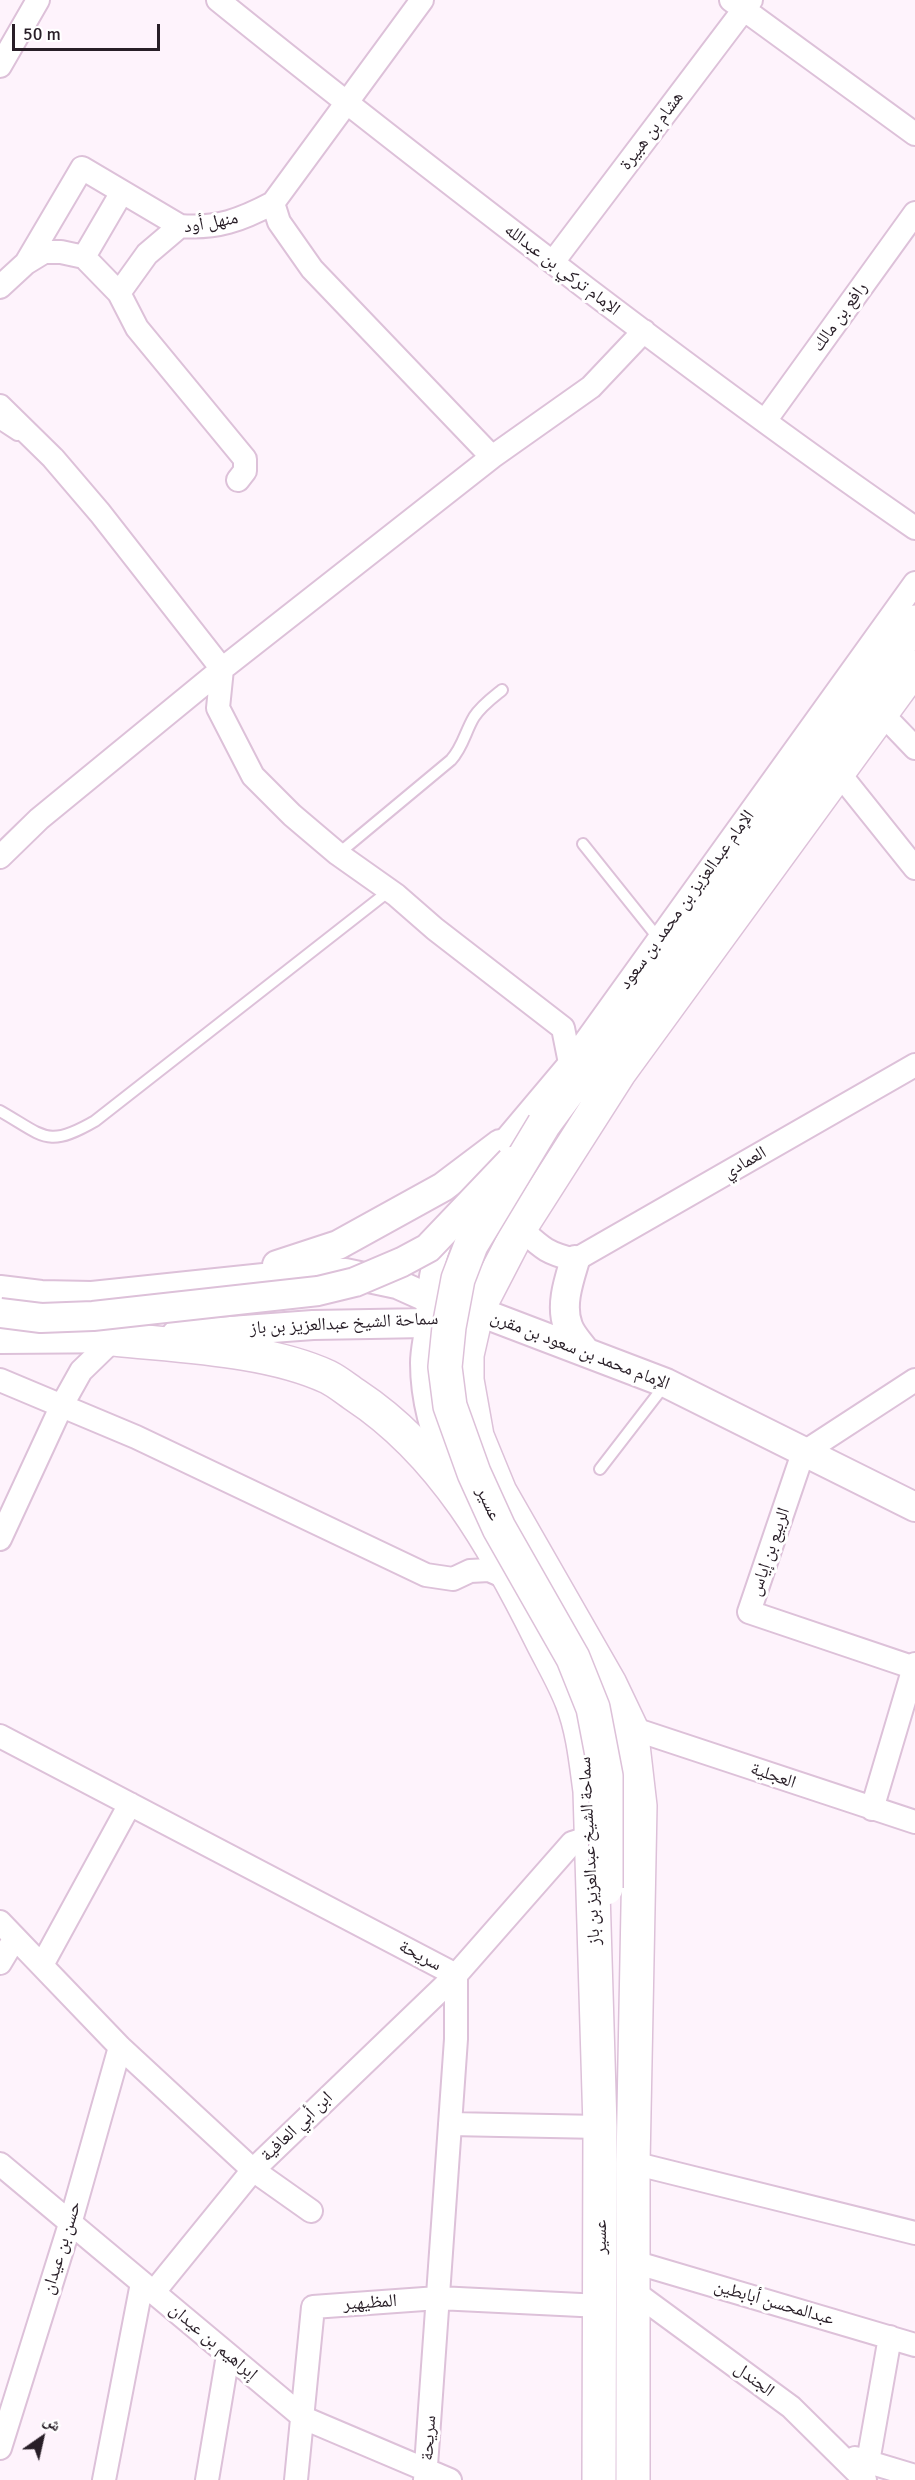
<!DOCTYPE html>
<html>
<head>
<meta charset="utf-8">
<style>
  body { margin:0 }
  #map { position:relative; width:915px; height:2480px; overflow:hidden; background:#fef3fc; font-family:Signika,"Noto Naskh Arabic",sans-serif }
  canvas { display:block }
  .north { position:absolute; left:12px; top:2408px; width:60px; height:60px; -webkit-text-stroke:4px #fff; paint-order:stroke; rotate:34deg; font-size:16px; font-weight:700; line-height:24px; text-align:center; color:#281e27 }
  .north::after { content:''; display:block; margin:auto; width:21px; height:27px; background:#281e27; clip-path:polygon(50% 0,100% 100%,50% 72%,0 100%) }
  .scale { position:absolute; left:12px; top:24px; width:148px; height:27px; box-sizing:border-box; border:3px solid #281e27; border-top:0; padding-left:8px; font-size:18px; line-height:21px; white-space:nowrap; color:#281e27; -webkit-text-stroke:4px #fff; paint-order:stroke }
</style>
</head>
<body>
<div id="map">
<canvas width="915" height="2480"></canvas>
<div class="north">ش</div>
<div class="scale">50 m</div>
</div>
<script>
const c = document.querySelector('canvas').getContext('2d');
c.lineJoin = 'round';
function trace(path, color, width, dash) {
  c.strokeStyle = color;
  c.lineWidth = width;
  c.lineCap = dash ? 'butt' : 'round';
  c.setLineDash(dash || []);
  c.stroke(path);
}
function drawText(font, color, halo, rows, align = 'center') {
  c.font = font + ' Signika,"Noto Naskh Arabic",sans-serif';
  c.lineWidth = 6;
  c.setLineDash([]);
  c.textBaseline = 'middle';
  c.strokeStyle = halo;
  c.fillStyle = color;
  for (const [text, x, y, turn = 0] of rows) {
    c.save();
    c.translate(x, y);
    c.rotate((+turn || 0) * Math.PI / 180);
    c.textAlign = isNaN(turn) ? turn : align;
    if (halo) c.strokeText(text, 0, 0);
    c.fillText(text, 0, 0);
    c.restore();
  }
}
const service = new Path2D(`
  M0,424L17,435
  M583,844L659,939
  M338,854L451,760C463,747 465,732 474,717C481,706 492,698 502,690
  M0,1111C44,1136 47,1149 95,1121L389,891
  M600,1469L664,1386`);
const minor = new Path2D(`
  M218,0C339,98 462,193 586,288C694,370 803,451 915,528
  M731,0L915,134
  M0,66L38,0
  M84,257L122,192
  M553,262L751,0
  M26,263L82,168L180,226
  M0,287L26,263L44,252H61L84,257L119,293
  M0,406L53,458L100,513L222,669L218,708L253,776L292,815L338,854L396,895L435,929L563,1028L570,1063
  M765,421L915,213
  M492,457L591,387L644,331
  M238,480L245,471V459L137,328L119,293L147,254L180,226C217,229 241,220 273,203L422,0
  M892,724L915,748
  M846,782L915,868
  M0,857L39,819L222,669L492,457L312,269L279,222L273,203
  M490,1158L570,1063L915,583
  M528,1218L520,1228C542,1248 546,1253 575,1260L915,1065
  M445,1232C431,1260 428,1291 427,1322C426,1335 422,1349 422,1363C422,1402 433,1439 450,1474
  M0,1380L136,1437L426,1575L453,1579L470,1571L489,1570L512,1580
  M915,1380L803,1453L749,1612L915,1668
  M0,1539L62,1405L81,1371L114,1339
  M631,1728L915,1822
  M0,1736L456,1975
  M872,1809L915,1664
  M0,1922L120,2047L253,2170L311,2211
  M0,1963L15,1938
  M42,1965L130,1804
  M450,2124L600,2127
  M633,2163L915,2233
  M0,2164L304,2418L450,2480
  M634,2262L915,2345
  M633,2291L791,2407L865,2480
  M153,2293L253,2170L456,1975L572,1843L591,1837
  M0,2448L70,2224L120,2047
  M855,2458L915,2476
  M868,2462L890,2337
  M104,2480L142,2283
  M207,2480L228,2355
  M296,2480L313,2307L438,2298L601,2306
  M425,2480L456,2039V1975`);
const tertiary = new Path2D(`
  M575,1260C569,1280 560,1305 568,1326C571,1335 579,1343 584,1350
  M277,1265L338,1245L443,1187L500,1144
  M0,1290L41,1295L92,1296L321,1272L345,1273L397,1284L426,1297L477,1311L666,1383L915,1507
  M176,1335L313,1325L427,1323
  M0,1339L136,1338`);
const primary = new Path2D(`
  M544,1124L915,622
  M477,1311L467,1355V1380L477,1436L500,1492L610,1684L631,1728L640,1806L633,2163V2480
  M427,1323L477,1311L520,1228L619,1073L915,667
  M114,1339C180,1346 268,1349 328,1377C338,1382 346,1389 355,1395C443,1453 496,1548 542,1641C552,1661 564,1681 572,1702C583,1730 586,1762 590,1791L600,2127L599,2480`);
const tertiaryBridge = new Path2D(`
  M0,1313L41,1318L93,1316L318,1291L355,1282L402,1262L428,1248L511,1161`);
const primaryBridge = new Path2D(`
  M544,1124L471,1245L458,1279L449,1327L445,1367L450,1406L474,1473L499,1528L573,1658L593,1708L606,1776V1888`);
const streetNames = [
  ["هشام بن هبيرة",652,131,-53],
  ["منهل أود",211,223,-10],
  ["الإمام تركي بن عبدالله",562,270,37],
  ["رافع بن مالك",840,317,-54],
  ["الإمام عبدالعزيز بن محمد بن سعود",687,900,-54],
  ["العمادي",745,1163,-30],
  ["سماحة الشيخ عبدالعزيز بن باز",344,1324,-3],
  ["الإمام محمد بن سعود بن مقرن",580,1351,21],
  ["عسير",488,1504,65],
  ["الربيع بن إياس",770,1552,-71],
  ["العجلية",773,1776,19],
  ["سماحة الشيخ عبدالعزيز بن باز",590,1851,-93],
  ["سريحة",420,1956,28],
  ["ابن أبي العافية",297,2127,-44],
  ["عسير",601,2237,-90],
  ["حسن بن عيدان",62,2248,-73],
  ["المظيهير",370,2303,-4],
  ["عبدالمحسن أبابطين",774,2303,16],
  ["إبراهيم بن عيدان",213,2342,40],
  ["الجندل",754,2380,37],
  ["سريحة",429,2438,-86]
];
trace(service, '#ddc1d9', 14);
trace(minor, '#ddc1d9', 26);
trace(tertiary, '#ddc1d9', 32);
trace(primary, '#ddc1d9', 36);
trace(service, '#fff', 10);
trace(minor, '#fff', 22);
trace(tertiary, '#fff', 28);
trace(primary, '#fff', 33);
trace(tertiaryBridge, '#ddc1d9', 32, []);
trace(primaryBridge, '#ddc1d9', 36, []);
trace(tertiaryBridge, '#fff', 28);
trace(primaryBridge, '#fff', 33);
drawText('18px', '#281e27', '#fff', streetNames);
</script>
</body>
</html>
